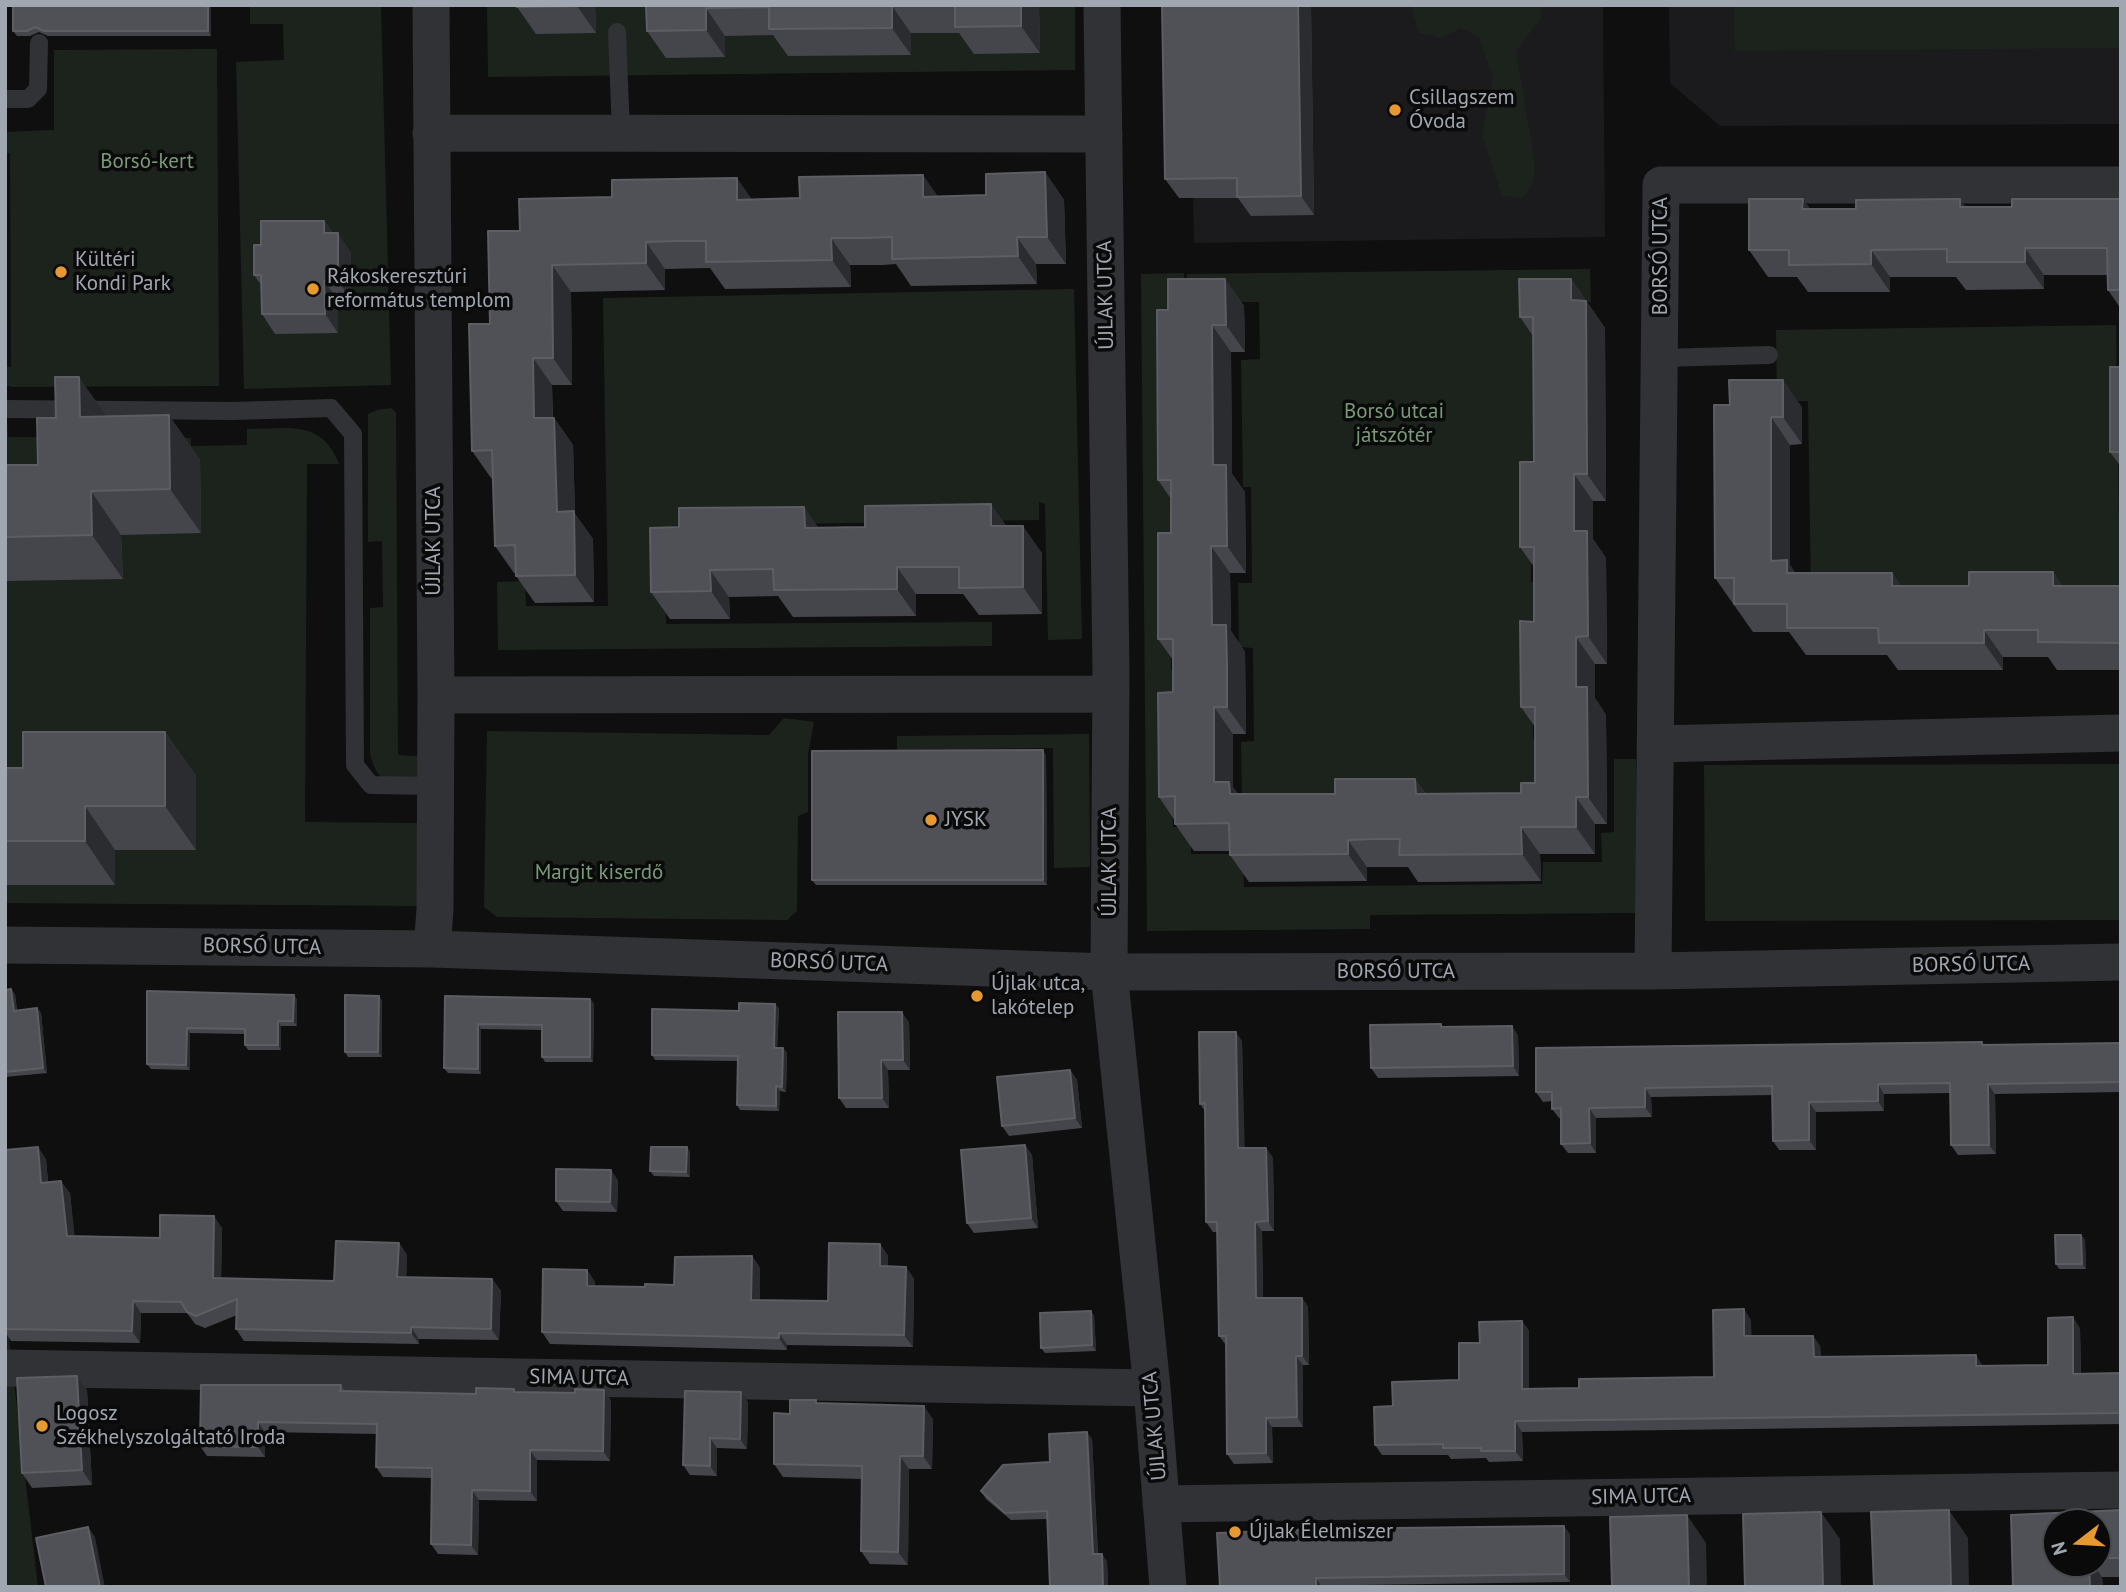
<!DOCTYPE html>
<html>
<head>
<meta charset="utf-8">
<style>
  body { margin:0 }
  #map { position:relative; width:2126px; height:1592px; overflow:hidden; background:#0f0f10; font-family:"PT Sans",sans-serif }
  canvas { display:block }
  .frame { position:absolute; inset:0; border:7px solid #a1a7b1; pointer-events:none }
  .north { position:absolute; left:2042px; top:1508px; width:70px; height:70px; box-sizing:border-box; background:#0a0a0b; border:2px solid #46494d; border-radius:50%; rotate:253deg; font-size:19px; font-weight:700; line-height:28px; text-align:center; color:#a1a7b1 }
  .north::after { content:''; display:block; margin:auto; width:24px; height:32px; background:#e69831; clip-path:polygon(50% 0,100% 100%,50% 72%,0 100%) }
</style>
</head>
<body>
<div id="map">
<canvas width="2126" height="1592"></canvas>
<div class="frame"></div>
<div class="north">N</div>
</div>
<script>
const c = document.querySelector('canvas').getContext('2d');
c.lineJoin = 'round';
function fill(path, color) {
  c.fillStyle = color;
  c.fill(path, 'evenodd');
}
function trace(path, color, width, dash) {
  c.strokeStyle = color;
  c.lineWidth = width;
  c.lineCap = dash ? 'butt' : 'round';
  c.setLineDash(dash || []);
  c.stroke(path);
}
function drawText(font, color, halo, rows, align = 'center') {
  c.font = font + ' "PT Sans",sans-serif';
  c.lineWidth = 7;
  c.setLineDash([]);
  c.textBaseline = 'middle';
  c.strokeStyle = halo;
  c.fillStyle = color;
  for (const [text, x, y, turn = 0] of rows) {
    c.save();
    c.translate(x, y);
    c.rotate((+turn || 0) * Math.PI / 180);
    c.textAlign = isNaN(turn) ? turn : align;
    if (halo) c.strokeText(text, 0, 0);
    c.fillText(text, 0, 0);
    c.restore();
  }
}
const built = new Path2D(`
  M1176,5H1603L1605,237L1194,243L1193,198H1179Z
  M1669,5H2121V124L1720,126L1670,83Z`);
const green = new Path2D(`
  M250,5H381L391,385L244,389L236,62L284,60L283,24H250Z
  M487,5H1075V70L488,77Z
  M1411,5H1541V18L1516,51L1534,159V180L1523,198L1502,196L1482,135L1493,77L1479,37L1461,28L1441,38L1419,33Z
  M1734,5H2121V48L1735,51Z
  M217,49L219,386L12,387L5,385V367H11L10,153H5V132L54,130V50Z
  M1590,269L1591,302H1534L1548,486H1530L1531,582H1545L1532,644L1533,739H1546V801L1242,804L1241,742L1254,741L1253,648L1239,647L1238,583H1252L1251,487H1243L1241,360L1260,359L1259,302H1187V274Z
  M1184,273L1185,336H1168L1170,512H1186L1170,557L1171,670L1188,671L1172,716L1173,827H1191V854H1243L1244,887L1542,884L1543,862H1602L1601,833L1614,832V759H1636L1637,913L1370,915V929L1147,931L1141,274Z
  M1074,289L1082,639L1048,640L1045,504L1039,502V520L665,526L666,624L992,622V646L498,650L497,582L525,581L526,606H608L603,298Z
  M2116,325L2120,588L1811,593L1808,401H1777L1776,330Z
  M392,408L396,413L398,755L430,757L418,780C388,781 379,787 370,754V608L383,607L382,541L368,542V414L377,410Z
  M5,420H7L8,437L191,438V446L247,445V429C288,429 322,419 339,464H307L305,822L420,823V906L5,903Z
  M784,718L814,722L808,754V812L798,816L797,911L787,920L497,917L484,907L487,731L769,735Z
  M1089,734L1090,867L1054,868L1053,748L897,750V736Z
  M2121,764V920L1705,921L1704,765Z
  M5,1305L38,1587H5Z`);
const service = new Path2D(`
  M617,32L621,132
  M5,99H28L38,89L39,43
  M1660,358L1769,355
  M5,409L233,411L331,408L353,434L355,765L371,785L434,786`);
const minor = new Path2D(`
  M431,5L436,695L435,910L432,949
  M1102,5L1111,672L1109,972L1152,1388L1168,1587
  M431,133L1104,134
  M436,695L1111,694
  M1656,744L2121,733
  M5,945L432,949L1109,972L1653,971L2121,962
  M1653,971L1661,185H2121
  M5,1368L1152,1388
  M1161,1504L2121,1490`);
const wall = new Path2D(`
  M13,5H211V36H48L39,32L30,36H17L13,31Z
  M595,5L596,33L536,34L517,7Z
  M646,5H1039L1040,53L974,54L959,33H911V55L788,56L773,35L725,36V57L666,58L647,31Z
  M1311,5L1314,215L1251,216L1238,198H1179L1165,179Z
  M1045,172L1064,200L1066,264H1036L1037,284L911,286L896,264L883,265H850L851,287L725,289L710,268L665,269V290L571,292L572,385H552L553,418H554L573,445L575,514L593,539L594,602L535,603L516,576V573H514L495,546L493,478H491L472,451L490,324L520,231L752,199L986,195Z
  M1803,199L1810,209H1856L1960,199L1965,207H2012L2121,199V309L2108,290L2107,275H2044V289L1966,290L1956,277H1890V292H1808L1797,277H1768L1749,250Z
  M324,221L333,233L351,253V300H338V333L275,334L262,314V286L254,275L261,245Z
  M1225,279L1244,306L1245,352H1231L1232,474L1245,492L1246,573H1230L1231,631L1245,652L1246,734H1233V787L1238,794H1335L1415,779L1426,794L1521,793L1535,783V727L1521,707L1534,622V567L1520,547L1534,462L1533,336L1520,317L1571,279L1605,328L1606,501H1593V539L1606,558L1607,664H1595V698L1606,715L1607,824H1595V854H1540L1541,881L1418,882L1408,867H1367V881L1249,882L1230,855V851H1194L1175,824V821L1159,797L1173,692V660L1158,639L1171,533V499L1158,480L1168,310Z
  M2121,367V467L2110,452Z
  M1730,405L1802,407V444L1790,445V565L1795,573H1892L1901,586H1969L2053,572L2062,586H2121V670H2057L2048,657H2003V670H1898L1887,655H1806L1789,632H1753L1715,578Z
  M107,417L200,459L201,533L121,535L123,579L5,581V465H38Z
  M1006,526L1042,553V614L979,615L963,594H916V616L793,617L778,596L729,597L730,619H670L651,592L819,528Z
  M165,732L196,776V850H115V885H5V768H23Z
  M1046,755L1047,885H816L812,880Z
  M5,990L15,994L17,1010L37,1008L41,1013L47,1073L5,1077Z
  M147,991L294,995L297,1000V1026H281V1050H248L245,1045V1034L190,1033V1070L151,1069L147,1064Z
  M379,996L382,1001V1057H348L345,1052Z
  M445,996L590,999L594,1004L593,1062H545L542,1057V1030L481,1029V1074L448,1073L444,1068Z
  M775,1004L779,1009L777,1048H783L787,1053L786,1092L780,1091L779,1111L740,1110L737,1105L738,1061L655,1060L652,1055L739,1011Z
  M909,1022L910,1070H888L889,1108H846L839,1098Z
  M1441,1024L1443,1027L1512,1026L1518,1036L1519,1076L1378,1078L1371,1068Z
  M1242,1041L1244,1148H1266L1273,1158L1274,1231H1262L1263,1298H1302L1308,1307L1309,1365H1303V1427H1272L1273,1463L1234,1464L1227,1454L1226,1345L1219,1336L1217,1232H1213L1206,1222L1205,1111L1200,1104Z
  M1982,1042L1984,1045L2121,1043V1092L1995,1094L1996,1154L1958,1155L1951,1145L1950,1093L1884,1094V1111L1816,1112V1150H1779L1773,1141L1772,1095L1651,1097L1652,1117L1596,1118V1153H1568L1561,1144V1118H1559L1552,1109V1101L1543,1102L1536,1092Z
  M1070,1070L1077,1080L1082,1128L1009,1136L1002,1126Z
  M1025,1145L1032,1155L1038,1228L974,1233L967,1223Z
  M687,1147L690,1152V1177L654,1176L650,1171Z
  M5,1150L46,1159L48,1182L70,1193L74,1236L160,1238L222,1228L221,1279L334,1281L399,1243L407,1255L406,1277L492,1279L501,1291L499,1340L419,1339V1344L244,1341L236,1329L237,1315L205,1328L195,1324L187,1313H141L140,1343L11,1341L5,1332Z
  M618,1180L617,1212L563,1211L556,1201Z
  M2081,1235L2085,1240L2086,1269H2059L2056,1264Z
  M880,1244L888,1256V1267H906L914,1279L913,1347L787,1345V1350L550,1344L542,1332L587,1270L595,1282V1286L645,1287L674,1285L752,1256L760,1268V1300L828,1301Z
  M1091,1311L1094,1316L1096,1351L1045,1353L1041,1348Z
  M1751,1320V1336H1813L1820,1346L1821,1357L1983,1366L2048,1365L2080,1328L2081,1374L2121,1373V1424L1522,1432L1523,1461L1489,1462L1486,1458L1451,1459L1448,1455H1382L1375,1445L1393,1406L1459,1380L1480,1343L1522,1321L1529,1331V1389L1579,1388L1714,1377Z
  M77,1376L87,1390L92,1485L32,1488L22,1473Z
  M341,1385L345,1391L476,1394L516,1392L611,1400L610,1461L537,1460V1501L479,1500L478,1555L438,1554L431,1544L432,1478L383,1477L376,1467L377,1434L265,1432V1457L207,1456L200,1446Z
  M748,1402L747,1449L717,1448V1476L690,1475L683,1465Z
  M818,1403L933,1419L932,1469H909L908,1565L870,1564L861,1551L862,1479L783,1477L774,1464L790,1414Z
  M1092,1439L1098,1554L1107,1561L1108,1587H1050L1047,1519L1011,1520L986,1499L981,1491L1050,1462Z
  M2121,1510V1577H2102L2103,1587H2013L2011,1515ZM2056,1522H2098V1564H2056Z
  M1570,1534V1582L1220,1587Z`);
const shadedWall = new Path2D(`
  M208,5H211V36L208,31Z
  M595,5L596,33L577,6Z
  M1021,5H1039L1040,53L1021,26Z
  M1298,5H1311L1314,215L1301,196Z
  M892,6L911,33V55L892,28Z
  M706,8L725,36V57L706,30Z
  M1045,172L1064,200L1066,264L1047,237Z
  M923,175L942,202L923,197Z
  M737,178L756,205L737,200Z
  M1803,199L1822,226L1802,209Z
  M1960,199L1979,226L1960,207Z
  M324,221L338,240L324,233Z
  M338,233L351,253V300L338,281Z
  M1017,237L1036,264L1037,284L1018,256Z
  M831,238L850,265L851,287L832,260Z
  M646,242L665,269V290L646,263Z
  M2025,248L2044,275V289L2025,262Z
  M1871,250L1890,277V292L1871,264Z
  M552,265L571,292L572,385L553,358Z
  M1225,279L1244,306L1245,352L1226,325Z
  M1571,279L1605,328L1606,501L1587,474L1571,300Z
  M324,281L338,300V333L325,314Z
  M1212,325L1231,352L1232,474L1245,492L1246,573L1227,546L1213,465Z
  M533,358L552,385L553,445L534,418Z
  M79,377L110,421L80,417Z
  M1783,380L1802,407V444L1783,417Z
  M169,415L200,459L201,533L170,489Z
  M1771,417L1790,445V565L1806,588L1771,561Z
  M554,418L573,445L575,514L593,539L594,602L575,575L557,512Z
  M1574,474L1593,501V539L1606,558L1607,664L1588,636L1574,531Z
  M91,491L121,535L123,579L92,535Z
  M991,504L1010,531L991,526Z
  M804,507L823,534L805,528Z
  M1023,526L1042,553V614L1023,587Z
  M1211,546L1230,573L1231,631L1245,652L1246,734L1227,707L1212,625Z
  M897,567L916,594V616L897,589Z
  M710,570L729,597L730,619L711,591Z
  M2053,572L2072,599L2053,586Z
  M1892,573L1911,600L1892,586Z
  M1984,630L2003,657V670L1984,643Z
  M1576,637L1595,664V698L1606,715L1607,824L1588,797L1576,687Z
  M1214,707L1233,734V787L1248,809L1214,782Z
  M165,732L196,776V850L165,806Z
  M1043,750L1046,755L1047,885L1043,880Z
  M1415,779L1434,806L1416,794Z
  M1576,797L1595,824V854L1576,827Z
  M85,806L115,850V885L85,841Z
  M1521,827L1540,854L1541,881L1522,854Z
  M1348,840L1367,867V881L1348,854Z
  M11,989L15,994L17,1016L14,1011Z
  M294,995L297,1000V1026L293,1021Z
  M379,996L382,1001V1057L378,1052Z
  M590,999L594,1004L593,1062L590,1057Z
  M775,1004L779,1009L777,1053L774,1048Z
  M37,1008L41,1013L47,1073L43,1068Z
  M902,1012L909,1022L910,1070L903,1060Z
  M278,1021L281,1026V1050L278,1045Z
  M478,1024L481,1029V1074L478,1069Z
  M1512,1026L1518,1036L1519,1076L1513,1066Z
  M187,1028L190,1033V1070L186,1065Z
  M1236,1032L1242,1041L1245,1158L1238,1148Z
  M783,1048L787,1053L786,1092L782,1087Z
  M881,1060L888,1070L889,1108L882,1098Z
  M1070,1070L1077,1080L1082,1128L1075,1118Z
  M1878,1084L1884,1094V1111L1878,1101Z
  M1988,1084L1995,1094L1996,1154L1989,1145Z
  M776,1086L780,1091L779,1111L776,1106Z
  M1645,1088L1651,1097L1652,1117L1645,1107Z
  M1809,1102L1816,1112V1150L1809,1140Z
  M1589,1108L1596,1118V1153L1590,1143Z
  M1025,1145L1032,1155L1038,1228L1031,1218Z
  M38,1147L46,1159L49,1195L41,1183Z
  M687,1147L690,1152V1177L686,1172Z
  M1266,1148L1273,1158L1274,1231L1268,1221Z
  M611,1170L618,1180L617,1212L610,1202Z
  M61,1181L70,1193L76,1248L67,1236Z
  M214,1216L222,1228L221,1290L213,1278Z
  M1255,1222L1262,1231L1263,1308L1256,1298Z
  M2081,1235L2085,1240L2086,1269L2082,1264Z
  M399,1243L407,1255L406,1289L397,1277Z
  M880,1244L888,1256V1278L880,1266Z
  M752,1256L760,1268V1312L751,1300Z
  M906,1267L914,1279L913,1347L904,1335Z
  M587,1270L595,1282V1297L587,1286Z
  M492,1279L501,1291L499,1340L491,1329Z
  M1302,1298L1308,1307L1309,1365L1302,1356Z
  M133,1301L141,1313L140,1343L132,1331Z
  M1744,1309L1751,1320L1752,1347L1744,1336Z
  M1091,1311L1094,1316L1096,1351L1092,1345Z
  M2073,1317L2080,1328L2081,1384L2073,1374Z
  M1522,1321L1529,1331V1399L1522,1389Z
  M411,1327L419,1339V1344L411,1333Z
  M779,1333L787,1345V1350L779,1338Z
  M1813,1336L1820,1346L1821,1368L1814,1357Z
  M1976,1355L1983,1366H1976Z
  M1296,1356L1303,1365V1427L1297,1417Z
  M77,1376L87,1390L92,1485L82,1470Z
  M604,1390L611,1400L610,1461L603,1451Z
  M741,1392L748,1402L747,1449L740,1439Z
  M924,1406L933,1419L932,1469L923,1456Z
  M1266,1418L1272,1427L1273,1463L1266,1453Z
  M1515,1421L1522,1432L1523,1461L1515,1451Z
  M258,1422L265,1432V1457L258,1447Z
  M1087,1432L1092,1439L1098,1562L1093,1554Z
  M710,1438L717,1448V1476L710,1466Z
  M530,1450L537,1460V1501L530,1491Z
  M900,1456L909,1469L908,1565L898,1552Z
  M472,1490L479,1500L478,1555L471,1545Z
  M1949,1510L1968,1538L1969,1587H1951Z
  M1821,1512L1840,1539L1841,1587H1823Z
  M1687,1515L1706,1543L1707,1587H1689Z
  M1564,1526L1570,1534V1582L1564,1574Z
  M88,1527L95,1537L105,1587H100Z
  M1102,1554L1107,1561L1108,1587H1103Z
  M2089,1564H2093L2102,1577L2103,1587H2090Z
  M1316,1578L1321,1586V1587H1316Z`);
const building = new Path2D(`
  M13,5H208V31H44L35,27L27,31H13Z
  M517,5H577V6L517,7Z
  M646,5H1021V26L955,27V5L892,6V28L769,29V7L706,8V30L647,31Z
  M1162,5H1298L1301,196L1237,197V178L1165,179Z
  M1045,172L1047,237H1017L1018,256L892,259V237L864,238H831L832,260L706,262V241H675L646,242V263L552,265L553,358H533L534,418H554L557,512L574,511L575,575L516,576L515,545L495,546L492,450L472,451L469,324H490L488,231H520L519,199L612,197V180L737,178V200L800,198L799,177L923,175V197L986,195V174Z
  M1749,199H1803L1802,209H1856V200L1960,199V207H2012V199H2121V290H2108L2107,248H2025V262H1947V249L1871,250V264L1789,265V250H1749Z
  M261,221H324V233H338V281H324L325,314H262L261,275H254V245H261Z
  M1168,279H1225L1226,325H1212L1213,465H1226L1227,546H1211L1212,625H1226L1227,664V707H1214V782H1229L1230,794H1335V779H1415L1416,794L1521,793V783H1535V707H1521L1520,621L1534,622V547H1520V462H1534L1533,317H1520L1519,279H1571V300L1586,301L1587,474H1574V531H1587L1588,636L1576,637V687H1587L1588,797H1576V827H1521L1522,854L1399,855L1400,839H1374L1348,840V854L1230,855L1229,823L1175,824V796L1159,797L1158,693L1173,692V639H1158V533H1171V480H1158L1157,310H1168Z
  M2110,367H2121V452H2110Z
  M55,377H79L80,417L169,415L170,489L91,491L92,535L5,537V465H38L37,418H56Z
  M1729,380H1783V417H1771V561L1787,560V573H1892V586H1969V572H2053V586H2121V643L2038,642V630H1984V643H1879L1878,628H1787V604H1734V578H1715L1714,405H1730Z
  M991,504V526H1023V587L959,588V567H897V589L774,590L773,569L710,570L711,591L651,592L650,528L679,527V508L804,507L805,528L865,527V506Z
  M23,732H165V806H85V841H5V768H23Z
  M1043,750V880H812V751Z
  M11,989L14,1011L37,1008L43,1068L5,1072V990Z
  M147,991L294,995L293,1021H278V1045H245V1029L187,1028L186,1065L147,1064Z
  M345,995L379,996L378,1052H345Z
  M445,996L590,999V1057H542V1025L478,1024V1069L444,1068Z
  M739,1003L775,1004L774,1048H783L782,1087L776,1086V1106L737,1105L738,1056L652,1055V1009L739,1011Z
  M838,1012H902L903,1060H881L882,1098H839Z
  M1441,1024V1027L1512,1026L1513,1066L1371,1068L1370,1025Z
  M1199,1032H1236L1238,1148H1266L1268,1221L1255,1222L1256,1298H1302V1356H1296L1297,1417L1266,1418V1453L1227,1454L1226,1336H1219L1217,1222H1206L1205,1103L1200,1104Z
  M1982,1042V1045L2121,1043V1082L1988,1084L1989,1145H1951L1950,1083L1878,1084V1101L1809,1102V1140L1773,1141L1772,1086L1645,1088V1107L1589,1108L1590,1143L1561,1144V1108L1552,1109V1092H1536V1048Z
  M1070,1070L1075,1118L1002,1126L997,1077Z
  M1025,1145L1031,1218L967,1223L961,1150Z
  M38,1147L41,1183L61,1181L67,1236L160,1238V1215L214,1216L213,1278L334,1281L336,1241L399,1243L397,1277L492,1279L491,1329L411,1327V1333L236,1329L237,1299L196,1316L187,1312L181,1302L133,1301L132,1331L5,1329V1150Z
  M651,1147H687L686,1172L650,1171Z
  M556,1169L611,1170L610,1202L556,1201Z
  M2055,1235H2081L2082,1264H2056Z
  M829,1243L880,1244V1266L906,1267L904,1335L779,1333V1338L542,1332L543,1269L587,1270V1286L645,1287V1284L674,1285L675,1257L752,1256L751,1300L828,1301Z
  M1744,1309V1336H1813L1814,1357L1976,1355V1366L2048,1365V1318L2073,1317V1374L2121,1373V1413L1515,1421V1451H1481V1448H1443V1444L1375,1445L1374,1407L1393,1406L1392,1382L1459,1380V1343H1480L1479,1322L1522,1321V1389L1579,1388V1379L1714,1377L1713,1310Z
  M1091,1311L1092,1345L1041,1348L1040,1313Z
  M77,1376L82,1470L22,1473L17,1378Z
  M201,1385H341L340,1391L476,1394V1388L514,1389V1392L575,1393V1389L604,1390L603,1451L530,1450V1491L472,1490L471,1545L431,1544L432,1468L376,1467L377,1424L258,1422V1447L200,1446Z
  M685,1391L741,1392L740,1439L710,1438V1466L683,1465Z
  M790,1400H816V1403L924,1406L923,1456H900L898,1552L861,1551L862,1466L774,1464V1413L790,1414Z
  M1087,1432L1093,1554H1102L1103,1587H1050L1047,1511L1005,1513L981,1491L1003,1465L1050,1462L1049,1434Z
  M1949,1510L1951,1587H1874L1871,1512Z
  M2121,1510V1558H2098V1522H2056V1564H2089L2090,1587H2013L2011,1515Z
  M1821,1512L1823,1587H1745L1743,1514Z
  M1687,1515L1689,1587H1612L1610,1517Z
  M1564,1526V1574L1316,1578V1587H1220L1217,1533L1313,1529Z
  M88,1527L100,1587H46L36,1538Z`);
const markers = [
  [1395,110,7,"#e69831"],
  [61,272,7,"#e69831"],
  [313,289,7,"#e69831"],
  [931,820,7,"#e69831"],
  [977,996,7,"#e69831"],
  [42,1426,7,"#e69831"],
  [1235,1532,7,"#e69831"]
];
const poiNames = [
  ["Csillagszem",1409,98],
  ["Óvoda",1409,122],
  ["Kültéri",75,260],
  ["Kondi Park",75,284],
  ["Rákoskeresztúri",327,277],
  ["református templom",327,301],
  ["JYSK",945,820],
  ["Újlak utca,",991,984],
  ["lakótelep",991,1008],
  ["Logosz",56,1414],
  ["Székhelyszolgáltató Iroda",56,1438],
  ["Újlak Élelmiszer",1249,1532]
];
const parkNames = [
  ["Borsó-kert",147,162],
  ["Borsó utcai",1394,412],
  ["játszótér",1394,436],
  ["Margit kiserdő",599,873]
];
const streetNames = [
  ["BORSÓ UTCA",1661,256,-90],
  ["ÚJLAK UTCA",1106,295,-91],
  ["ÚJLAK UTCA",434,541,-90],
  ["ÚJLAK UTCA",1110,862,-90],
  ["BORSÓ UTCA",262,947,1],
  ["BORSÓ UTCA",829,963,2],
  ["BORSÓ UTCA",1971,965,-1],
  ["BORSÓ UTCA",1396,972],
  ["SIMA UTCA",579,1378,1],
  ["ÚJLAK UTCA",1155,1426,-95],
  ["SIMA UTCA",1641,1497,-1]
];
fill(built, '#1b1b1d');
fill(green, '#1c231c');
trace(service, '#303235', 18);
trace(minor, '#303235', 37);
fill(wall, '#45464b');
fill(shadedWall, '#2b2c2f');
fill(building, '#4f5156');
trace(building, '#5c5e64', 2);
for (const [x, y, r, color] of markers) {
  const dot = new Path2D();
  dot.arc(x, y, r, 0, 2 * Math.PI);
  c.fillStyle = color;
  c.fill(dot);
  trace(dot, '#0a0a0b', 2.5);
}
drawText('21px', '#a1a7b1', '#0a0a0b', poiNames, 'left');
drawText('21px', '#7a9b79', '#0a0a0b', parkNames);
drawText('21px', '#a1a7b1', '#0a0a0b', streetNames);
</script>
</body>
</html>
